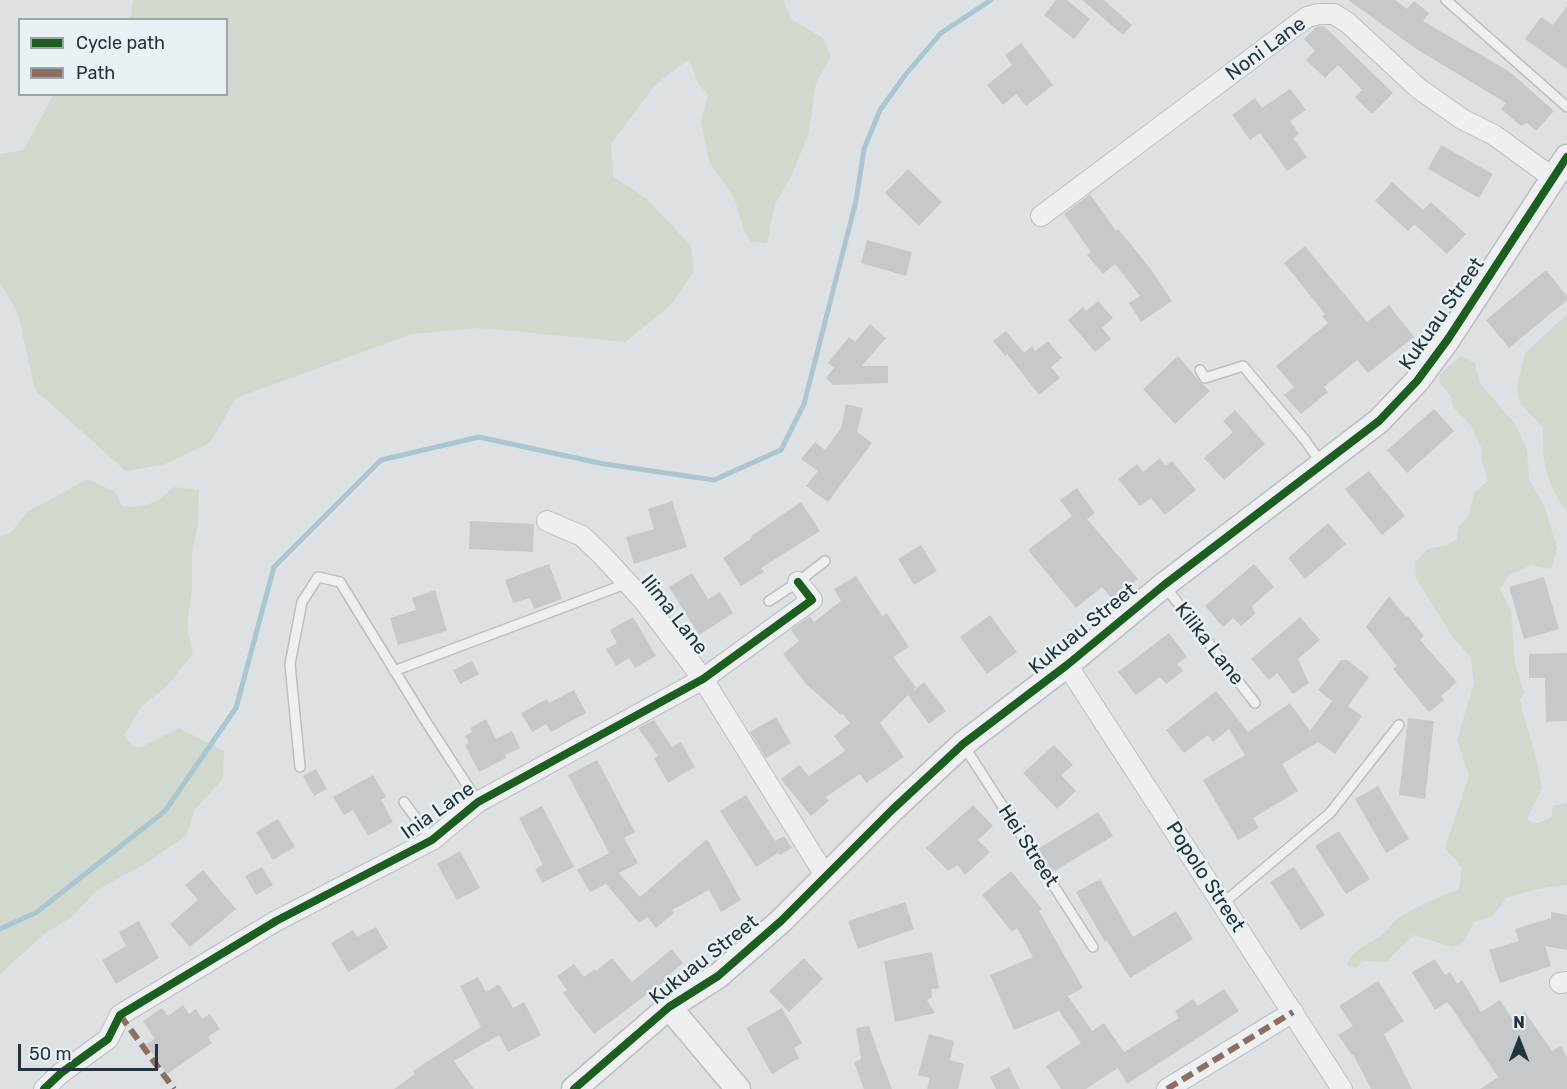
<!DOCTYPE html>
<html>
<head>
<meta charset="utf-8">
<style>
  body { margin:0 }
  #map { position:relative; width:1567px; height:1089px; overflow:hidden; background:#dee1e3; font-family:Rubik,sans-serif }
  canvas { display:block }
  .legend { position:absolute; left:18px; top:18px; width:210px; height:78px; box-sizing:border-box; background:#eaf1f4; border:2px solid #9ba5ab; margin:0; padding:8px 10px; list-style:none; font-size:18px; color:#25333d }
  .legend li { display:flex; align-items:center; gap:12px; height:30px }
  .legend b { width:30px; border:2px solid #9ba5ab }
  .north { position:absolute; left:1489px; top:1011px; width:60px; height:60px; -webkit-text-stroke:4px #eaf1f4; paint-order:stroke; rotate:0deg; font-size:16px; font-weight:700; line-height:24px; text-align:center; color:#25333d }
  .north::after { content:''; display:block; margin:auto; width:21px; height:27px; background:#25333d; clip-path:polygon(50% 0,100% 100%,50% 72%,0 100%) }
  .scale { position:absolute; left:18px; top:1044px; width:140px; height:27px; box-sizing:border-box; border:3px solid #25333d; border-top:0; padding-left:8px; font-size:18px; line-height:21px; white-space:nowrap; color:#25333d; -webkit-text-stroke:4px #eaf1f4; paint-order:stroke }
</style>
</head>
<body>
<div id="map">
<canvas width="1567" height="1089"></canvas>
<ul class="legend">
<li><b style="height:8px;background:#1b5e20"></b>Cycle path</li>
<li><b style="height:8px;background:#8d6e63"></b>Path</li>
</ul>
<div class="north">N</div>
<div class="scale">50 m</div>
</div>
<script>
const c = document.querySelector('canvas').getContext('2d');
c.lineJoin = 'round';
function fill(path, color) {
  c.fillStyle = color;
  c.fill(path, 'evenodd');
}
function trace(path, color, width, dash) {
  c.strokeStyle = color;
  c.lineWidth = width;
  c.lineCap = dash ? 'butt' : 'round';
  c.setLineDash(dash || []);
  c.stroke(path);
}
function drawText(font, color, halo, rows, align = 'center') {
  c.font = font + ' Rubik,sans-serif';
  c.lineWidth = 5;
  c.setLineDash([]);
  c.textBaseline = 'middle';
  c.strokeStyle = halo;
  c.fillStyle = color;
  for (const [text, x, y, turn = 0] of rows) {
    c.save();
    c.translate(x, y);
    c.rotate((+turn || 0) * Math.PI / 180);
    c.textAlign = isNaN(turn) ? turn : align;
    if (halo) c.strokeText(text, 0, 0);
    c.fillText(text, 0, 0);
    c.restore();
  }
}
const green = new Path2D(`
  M133,0H783L792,20L823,38L831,56L816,83L809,132L792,175L775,204L767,243L751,242L744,230L734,198L709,162L701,121L708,95L698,83L689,59L655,85L611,144L613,176L647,199L691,246L694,272L670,306L625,342L480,328L412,334L236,398L210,443L163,465L126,471L35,390L18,314L0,282V154L24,150L53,95L226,94V20L130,19Z
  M1567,314V512C1546,484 1542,461 1543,428L1520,403L1517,387L1525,353Z
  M1461,356L1475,363L1480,383L1516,425L1527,450L1529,479L1545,508L1557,548L1551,569L1531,565L1508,576L1500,589L1511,611L1515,664L1524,692L1520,700L1525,721L1535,753L1542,788L1527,819L1534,824L1551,818L1553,806L1567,803V885L1536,889L1506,898L1493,916L1474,922L1463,943L1452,947L1414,935L1386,962L1364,961L1355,968L1347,965C1353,949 1369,944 1382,935C1388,930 1392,922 1399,918C1417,905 1439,898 1459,889L1462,867L1445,848L1469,775L1457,740L1474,683L1471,658L1453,638L1416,578L1415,562L1428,549L1447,545L1457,539L1459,526L1468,517L1475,492L1488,481L1482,461L1481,447L1470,424L1453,407L1451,397L1439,381L1440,374Z
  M88,479L115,492L122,506C146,509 156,503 174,487L199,490L198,523L192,554V587L187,627L193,654L167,686L141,707L124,736L133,747H141L179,728L224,751L223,779L195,809L187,835L148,862L96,891L72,917L47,932L9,965L0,976V537L12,531L27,512Z`);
const stream = new Path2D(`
  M0,929L37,912L165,811L236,708L274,567L381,460L479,437L604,464L714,480L781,450L804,404L856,201L864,149L880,110L906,74L941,33L991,0`);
const building = new Path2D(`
  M1056,0H1067L1090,19L1074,39L1044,15Z
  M1082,0H1104L1132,25L1123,35Z
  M1348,0H1395L1407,9L1414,1L1429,13L1423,21L1510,72L1554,111L1536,131L1527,123L1521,126L1501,109L1506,103L1418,50Z
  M1567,6V69L1525,39L1541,17L1553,25Z
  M1324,26L1393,93L1372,114L1355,97L1362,90L1338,65L1325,78L1306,60L1315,51L1304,39L1316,27Z
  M1021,43L1053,85L1026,106L1016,94L1003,105L987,85L1012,65L1005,55Z
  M1290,89L1306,110L1290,121L1299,134L1293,138L1307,157L1287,171L1260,133L1250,140L1232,115L1255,98L1262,108Z
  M1441,145L1493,174L1479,198L1428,169Z
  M908,169L942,202L919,226L885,193Z
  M1392,182L1423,210L1431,202L1466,234L1447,254L1414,224L1408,231L1375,201Z
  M1090,194L1116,231L1118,229L1150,268L1172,301L1141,322L1129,303L1140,296L1115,264L1103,274L1087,255L1091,252L1064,214Z
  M867,240L912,252L906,276L861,263Z
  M1305,246L1367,322L1389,305L1414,337L1368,373L1357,360L1324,387L1328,392L1301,414L1284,395L1294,387L1276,366L1328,323L1322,316L1325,314L1284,263Z
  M1546,270L1567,296V300L1509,348L1486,320Z
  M1098,301L1113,318L1102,328L1111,339L1095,352L1068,320L1083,307L1086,311Z
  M870,324L886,338L862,366H888V383L833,385L826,378L834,368L828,363L849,337L855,342Z
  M1006,331L1024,353L1032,346L1035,351L1048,341L1062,358L1051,367L1060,378L1039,395L1007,354L1005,356L993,341Z
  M1178,356L1200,382L1210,391L1175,424L1143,389Z
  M846,404L863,408L857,432L872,443L828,502L806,486L818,471L801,459L815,442L825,450L841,428Z
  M1434,409L1454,431L1407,473L1387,450Z
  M1235,410L1265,444L1224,480L1204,458L1233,432L1223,421Z
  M1160,458L1166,466L1172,461L1196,490L1165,515L1151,498L1140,506L1118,479L1137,464L1143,472Z
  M1369,471L1405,516L1382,535L1345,489Z
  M1077,488L1095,513L1087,519L1138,579L1113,600L1102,587L1076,608L1028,550L1072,516L1060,500Z
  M672,501L687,547L634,564L626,537L654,529L648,509Z
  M801,502L820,531L761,568L764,572L741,586L723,558L752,538L751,536Z
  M470,521L534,524L533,552L469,549Z
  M1328,523L1346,544L1305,579L1288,558Z
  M921,545L937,571L914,585L898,559Z
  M549,564L562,599L534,609L530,598L513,603L505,580Z
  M1254,564L1274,587L1252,606L1255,614L1241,626L1233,618L1223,627L1205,606Z
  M692,573L708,599L720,592L733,613L699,635L669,587Z
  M856,576L882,616L887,613L909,647L893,657L916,687L913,691L924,682L946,711L929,724L908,695L880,723L904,757L866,783L860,774L826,797L829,801L811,816L781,779L799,765L809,776L845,751L834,736L850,723L843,714L841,715L807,685L783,654L799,641L791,630L810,616L814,622L841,601L834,589Z
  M1544,577L1559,629L1524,639L1509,587Z
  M435,590L447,631L398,645L390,618L416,610L412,598Z
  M1389,596L1406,617L1408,616L1424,636L1420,640L1457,682L1441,696L1444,700L1429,712L1393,669L1397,666L1366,627Z
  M990,615L1017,652L987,674L960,637Z
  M633,617L656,656L635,668L629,658L616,666L606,649L617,643L610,630Z
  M1300,617L1320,640L1298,659L1309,683L1293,694L1277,673L1269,680L1251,659Z
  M1169,633L1187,657L1177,664L1183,671L1166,684L1160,677L1136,695L1118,672Z
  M1567,653V721L1546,722L1545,678H1529V654Z
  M1341,660H1347L1369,677L1348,706L1362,716L1335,754L1318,742L1282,764L1298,791L1253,818L1259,828L1238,840L1203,780L1245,755L1229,729L1213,742L1208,735L1184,753L1166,730L1216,691L1248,732L1290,703L1310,731L1332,701L1318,690Z
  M472,661L479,674L460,684L453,670Z
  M574,690L586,713L551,732L546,724L532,732L521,713L547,699L549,703Z
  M776,717L791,743L766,758L750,732Z
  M1408,718L1434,721L1425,799L1399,795Z
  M486,719L496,739L512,731L520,748L505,755L506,758L479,772L465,745L469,743L465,736L472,732L470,728Z
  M654,720L672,747L681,742L695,767L668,783L654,758L658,756L638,728Z
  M1054,745L1073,765L1061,775L1076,791L1057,809L1023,773Z
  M597,760L635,832L624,838L638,863L619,873L640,897L707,839L741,900L721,912L709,890L672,910L674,913L656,928L647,917L639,923L606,884L590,892L577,870L609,853L568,775Z
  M316,769L327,789L314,796L303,776Z
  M373,775L386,797L381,800L393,822L368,836L353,810L344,815L333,797Z
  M1378,786L1409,839L1386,853L1355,799Z
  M746,795L775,841L784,836L792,848L780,855L778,853L756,867L720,811Z
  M973,805L993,826L978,840L990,852L965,875L958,865L948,871L926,848Z
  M542,806L574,867L542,883L535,869L543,865L519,818Z
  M1098,812L1113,836L1053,872L1038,849Z
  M278,819L295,847L273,860L256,832Z
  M1339,831L1370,879L1346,894L1315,846Z
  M460,851L480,888L457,900L437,864Z
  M262,867L273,885L256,895L245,876Z
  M1294,867L1325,915L1301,930L1270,882Z
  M203,870L236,909L190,947L170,924L198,900L185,885Z
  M1011,871L1042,909L1039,911L1083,988L1068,996L1092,1031L1104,1023L1124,1052L1179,1018L1175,1011L1193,999L1198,1006L1224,989L1239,1011L1127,1084L1118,1068L1086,1089H1061L1046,1066L1081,1043L1059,1011L1014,1030L990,975L1033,957L1017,928L1012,932L982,895Z
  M1100,879L1133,937L1176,911L1193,939L1130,978L1107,941L1105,942L1076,892Z
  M905,902L914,929L858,949L848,921Z
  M1551,912L1567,915V950L1545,946L1551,966L1500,983L1489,950L1519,941L1515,929L1551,918Z
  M139,921L159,958L116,984L102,960L126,946L119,932Z
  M376,927L388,948L348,972L331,943L353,930L357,937Z
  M672,949L683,963L664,979L665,981L594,1034L563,993L567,990L557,976L574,964L584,977L595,969L596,971L612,958L632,982Z
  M932,952L939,988L931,989L932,997L927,1000L935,1013L895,1022L884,961Z
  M804,958L823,979L789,1012L769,991Z
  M1435,959L1445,975L1450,972L1457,984L1462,980L1481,1012L1500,1000L1513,1020L1525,1012L1552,1051L1561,1046L1567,1057V1089H1480L1498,1077L1452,1008L1447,1002L1435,1010L1412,972Z
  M478,977L486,992L499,984L513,1008L524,1002L541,1035L508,1052L499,1035L454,1061L474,1089H394L415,1074L413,1071L481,1027L460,986Z
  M1378,981L1404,1021L1384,1034L1412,1089H1371L1353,1054L1352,1055L1338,1035L1353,1026L1339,1006Z
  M183,1005L189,1014L196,1009L202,1019L210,1014L220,1029L208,1037L212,1043L167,1074L146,1044L155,1039L143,1021L162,1008L168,1016Z
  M782,1008L802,1043L794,1048L799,1058L772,1074L746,1028Z
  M869,1026L879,1055L892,1089H864L854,1062L861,1059L856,1028Z
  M929,1034L954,1041L950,1060L964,1064L958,1089H927L930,1078L918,1075Z
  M1009,1067L1020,1089H996L990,1077Z`);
const service = new Path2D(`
  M1446,0L1567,107
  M1200,370L1205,378L1243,366L1305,440L1321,463
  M1164,585L1255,703
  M769,601L798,582L825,561
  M394,671L628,583
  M964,746L1093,947
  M300,767L290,664L302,602L318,577L340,582L425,720L478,802
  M404,802L432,840
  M1222,904L1330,813L1399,725`);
const minor = new Path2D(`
  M1041,216L1307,17L1319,14H1334L1348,23L1418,88L1462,119L1494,135L1553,178
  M547,521L582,536L602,555L644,601L703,679L826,877
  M1067,665L1342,1089
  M1560,983L1567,982
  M44,1089L61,1073L108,1039L120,1015L276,921L432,840L478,802L703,679L812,600L798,582
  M1167,1089L1293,1012`);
const tertiary = new Path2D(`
  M669,1007L738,1089
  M574,1089L669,1007L718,976L781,921L892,810L963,744L1067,665L1164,585L1379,421L1417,381L1448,339L1567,157`);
const quiet = new Path2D(`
  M120,1015L174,1089
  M1167,1089L1293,1012`);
const cycleway = new Path2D(`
  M44,1089L61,1073L108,1039L120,1015L276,921L432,840L478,802L703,679L812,600L798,582
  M574,1089L669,1007L718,976L781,921L892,810L963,744L1067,665L1164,585L1379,421L1417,381L1448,339L1567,157`);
const streetNames = [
  ["Noni Lane",1266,49,-36],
  ["Kukuau Street",1442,314,-55],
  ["Ilima Lane",674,615,52],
  ["Kukuau Street",1083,629,-39],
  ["Kilika Lane",1209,644,52],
  ["Inia Lane",438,811,-35],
  ["Hei Street",1028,846,57],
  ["Popolo Street",1205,877,57],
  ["Kukuau Street",704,960,-38]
];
fill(green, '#d1d8ce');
trace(stream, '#aac6d1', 5);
fill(building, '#c6c9cb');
trace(service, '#bcbfc1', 12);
trace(minor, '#bcbfc1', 22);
trace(tertiary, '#bcbfc1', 27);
trace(service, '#edeff1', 9);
trace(minor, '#edeff1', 20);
trace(tertiary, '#edeff1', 24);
trace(quiet, '#8d6e63', 6, [12, 6]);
trace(cycleway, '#1b5e20', 8);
drawText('20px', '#25333d', '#eaf1f4', streetNames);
</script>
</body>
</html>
